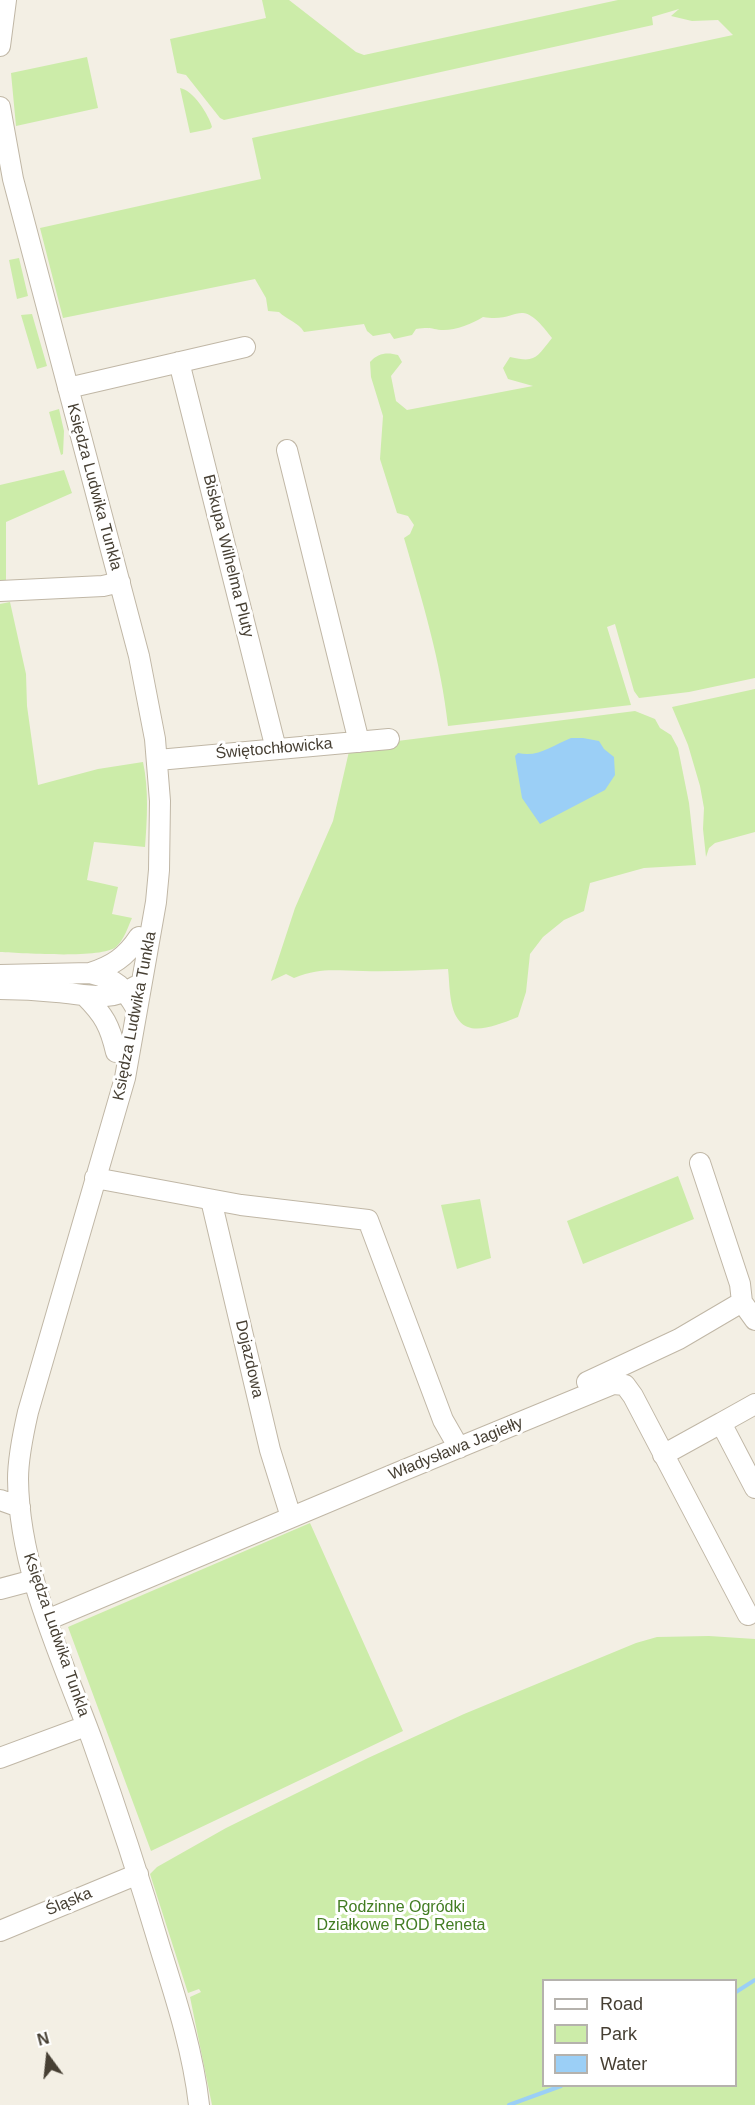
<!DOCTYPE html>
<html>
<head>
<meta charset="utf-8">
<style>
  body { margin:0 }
  #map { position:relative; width:755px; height:2105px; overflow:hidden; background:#f3efe4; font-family:Arial,sans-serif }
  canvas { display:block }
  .legend { position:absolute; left:542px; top:1979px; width:195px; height:108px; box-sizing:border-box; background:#fff; border:2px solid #b5b2ad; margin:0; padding:8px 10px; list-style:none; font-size:18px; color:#463f33 }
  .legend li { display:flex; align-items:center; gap:12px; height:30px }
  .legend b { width:30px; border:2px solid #b5b2ad }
  .north { position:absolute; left:18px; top:2027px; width:60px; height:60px; -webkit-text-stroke:4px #fff; paint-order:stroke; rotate:345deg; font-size:16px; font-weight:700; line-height:24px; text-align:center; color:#463f33 }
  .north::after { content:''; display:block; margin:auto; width:21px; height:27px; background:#463f33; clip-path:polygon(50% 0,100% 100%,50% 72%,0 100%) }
</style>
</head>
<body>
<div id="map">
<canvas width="755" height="2105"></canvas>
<ul class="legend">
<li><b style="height:8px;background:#fff"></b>Road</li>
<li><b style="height:16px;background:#cceca9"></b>Park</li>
<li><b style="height:16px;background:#9bcff6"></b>Water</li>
</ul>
<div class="north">N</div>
</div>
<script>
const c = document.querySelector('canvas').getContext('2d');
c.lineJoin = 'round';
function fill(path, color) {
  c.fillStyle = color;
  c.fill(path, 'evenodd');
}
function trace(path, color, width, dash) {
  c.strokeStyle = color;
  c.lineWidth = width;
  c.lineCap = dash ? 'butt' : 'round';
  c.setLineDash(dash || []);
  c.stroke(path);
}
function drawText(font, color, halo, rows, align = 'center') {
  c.font = font + ' Arial,sans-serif';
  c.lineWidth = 6;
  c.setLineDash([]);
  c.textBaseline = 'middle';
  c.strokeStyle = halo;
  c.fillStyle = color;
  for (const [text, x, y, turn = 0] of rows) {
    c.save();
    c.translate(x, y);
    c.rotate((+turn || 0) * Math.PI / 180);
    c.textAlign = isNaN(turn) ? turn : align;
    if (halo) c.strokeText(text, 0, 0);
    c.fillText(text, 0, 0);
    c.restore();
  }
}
const green = new Path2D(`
  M262,0H289L356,52L364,55L618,0H755V678L689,692L639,698L634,691L615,624L607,627L631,705L448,726C441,661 422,600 404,538L410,534L414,525L408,516L397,513L380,459L383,416L371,377L370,362C378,353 387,352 398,355L402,362L391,376L396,401L407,410L533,386L508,379L503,368L510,357C536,363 536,358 552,338C518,293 521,324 483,317C472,324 454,331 441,330C429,328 429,327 416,329L412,335L394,339L390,333L373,336L367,331L364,324L304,332C298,322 287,320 279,312L268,311L266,298L255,279L63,318L40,228L261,179L252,138L733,35L718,20L692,21L671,16L679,9L652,17L653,25L224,120L220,118L186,75L177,73L170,39L266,18Z
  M87,57L98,108L16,126L11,73Z
  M180,88C193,90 209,115 212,127L210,129L190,133Z
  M19,258L28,296L17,299L9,260Z
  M32,314L47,366L37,369L21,315Z
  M59,409L64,431L63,454L61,455L49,412Z
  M64,470L72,493L6,522V580L0,581V485Z
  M10,602L26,674L27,706L38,785L98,769L143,762C149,790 147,819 145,847L94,842L87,880L118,887L112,914L132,918C128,927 124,940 116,947C101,959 23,953 0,952V604Z
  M755,689V832L715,843L709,848L706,857L703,829L704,808L700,786L688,745L672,707Z
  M635,711L655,719L660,728L671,735L678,748L689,803L696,865L644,868L590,883L584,911L564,920L543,937L530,954L526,992L518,1017C483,1031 455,1041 450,993C449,985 449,977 448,969C420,970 391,972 363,971C335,971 322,967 294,978L286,974L271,981L295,908L333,821L350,747Z
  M678,1176L694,1219L583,1264L567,1221Z
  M480,1199L491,1258L457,1269L441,1205Z
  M310,1523L403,1731L151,1851L68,1627Z
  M709,1636L755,1639V2105H212L190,1997L201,1992L199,1989L188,1993L150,1874L157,1867L226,1828L368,1758L464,1714L636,1643L657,1637ZM544,1980H736V2086H544Z`);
const water = new Path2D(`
  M571,738H583L599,741L604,749L614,757L615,775L605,790L540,824L522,798L515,756L518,753C538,758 553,745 571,738Z`);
const stream = new Path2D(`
  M736,1992L755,1980
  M509,2105L561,2086`);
const minor = new Path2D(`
  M0,46L6,0
  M0,107L13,179L139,656L155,739L160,801L159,870L156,902L125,1078L28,1412C23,1434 18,1457 18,1479C19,1570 61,1656 92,1740C117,1810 140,1880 161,1951C177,2002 193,2052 199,2105
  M179,362L276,749
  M68,388L245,347
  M287,450L359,742
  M0,591L103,586L120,582
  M158,760L389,739
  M90,973C112,966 126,957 139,937
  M0,975L90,973C118,980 123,986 137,1010
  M0,989C19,989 38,990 57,992C85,994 110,1003 136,986
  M85,996C104,1015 110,1026 116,1052
  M95,1178L241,1205L368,1220L443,1420L459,1448
  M211,1200L270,1450L291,1517
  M742,1302L755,1320
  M587,1382L679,1339L742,1302L740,1284L700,1163
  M755,1404L721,1423L755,1488
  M663,1455L721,1423
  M0,1500L20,1507
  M0,1589L34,1580
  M47,1620L397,1473L613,1384L625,1385L633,1396L748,1615
  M0,1758L86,1726
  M0,1931L138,1874`);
const streetNames = [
  ["Księdza Ludwika Tunkla",94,487,75],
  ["Biskupa Wilhelma Pluty",228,556,76],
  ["Świętochłowicka",274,749,-5],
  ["Księdza Ludwika Tunkla",135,1016,-79],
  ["Dojazdowa",249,1359,77],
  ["Władysława Jagiełły",456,1449,-22],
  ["Księdza Ludwika Tunkla",56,1635,71],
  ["Śląska",69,1902,-23]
];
const parkNames = [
  ["Rodzinne Ogródki",401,1908],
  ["Działkowe ROD Reneta",401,1926]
];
fill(green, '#cceca9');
fill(water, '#9bcff6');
trace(stream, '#9bcff6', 4);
trace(minor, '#c0b7a6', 22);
trace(minor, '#fff', 20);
drawText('16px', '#463f33', '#fff', streetNames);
drawText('16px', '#427c22', '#fff', parkNames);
</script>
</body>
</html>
